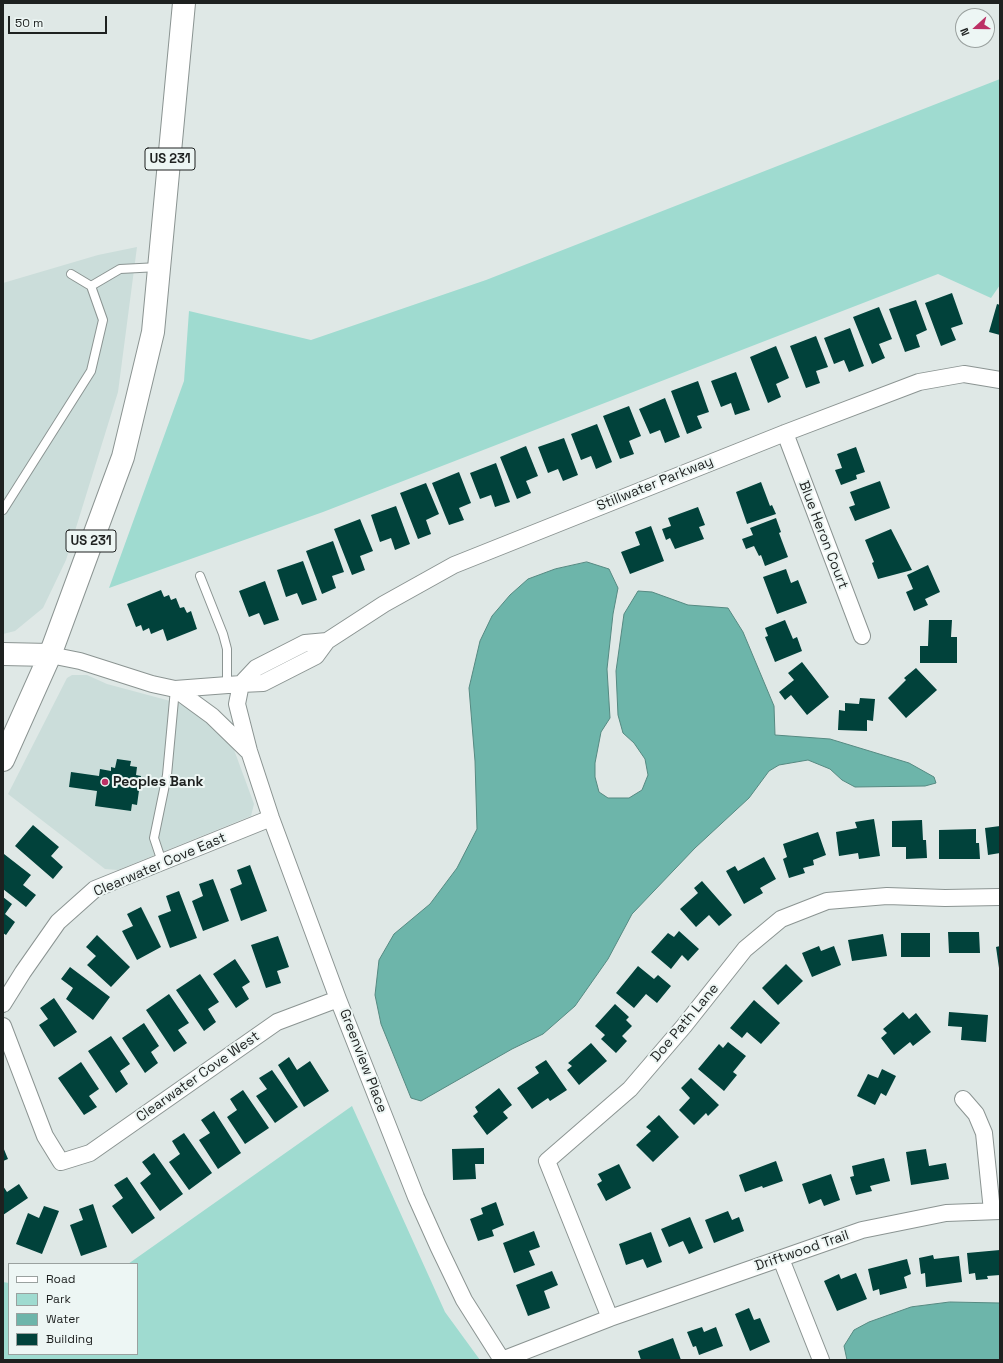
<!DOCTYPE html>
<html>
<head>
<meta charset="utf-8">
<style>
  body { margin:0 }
  #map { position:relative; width:1003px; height:1363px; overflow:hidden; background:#dfe8e6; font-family:"Space Grotesk",sans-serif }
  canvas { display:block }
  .frame { position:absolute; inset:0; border:4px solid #1e2120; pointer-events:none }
  .legend { position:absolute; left:8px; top:1263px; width:130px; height:92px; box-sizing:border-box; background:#edf6f4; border:1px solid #9aa19f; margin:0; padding:5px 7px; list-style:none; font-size:12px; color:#1e2120 }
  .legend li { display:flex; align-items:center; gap:8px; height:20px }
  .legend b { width:20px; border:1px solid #9aa19f }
  .north { position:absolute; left:955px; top:8px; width:40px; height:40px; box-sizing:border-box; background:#edf6f4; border:1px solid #9aa19f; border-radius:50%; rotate:249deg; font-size:11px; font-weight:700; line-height:16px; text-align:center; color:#1e2120 }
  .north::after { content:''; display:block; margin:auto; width:14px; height:18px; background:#bc3065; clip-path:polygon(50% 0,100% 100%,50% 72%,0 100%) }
  .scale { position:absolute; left:8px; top:16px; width:99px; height:18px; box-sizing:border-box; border:2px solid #1e2120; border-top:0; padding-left:5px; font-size:12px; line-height:14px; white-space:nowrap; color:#1e2120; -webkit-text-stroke:3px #edf6f4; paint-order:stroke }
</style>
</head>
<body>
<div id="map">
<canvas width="1003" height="1363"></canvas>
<div class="frame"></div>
<ul class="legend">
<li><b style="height:5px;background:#fff"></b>Road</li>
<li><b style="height:11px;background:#9fdbd0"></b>Park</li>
<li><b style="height:11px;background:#6db5aa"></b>Water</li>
<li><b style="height:11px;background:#01423b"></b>Building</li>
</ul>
<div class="north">N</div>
<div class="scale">50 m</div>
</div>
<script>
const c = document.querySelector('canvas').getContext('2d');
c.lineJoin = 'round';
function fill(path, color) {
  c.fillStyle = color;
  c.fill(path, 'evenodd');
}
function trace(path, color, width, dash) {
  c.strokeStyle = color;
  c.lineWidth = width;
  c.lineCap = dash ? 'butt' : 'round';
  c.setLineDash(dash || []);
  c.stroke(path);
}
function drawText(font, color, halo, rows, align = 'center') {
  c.font = font + ' "Space Grotesk",sans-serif';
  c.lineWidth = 4;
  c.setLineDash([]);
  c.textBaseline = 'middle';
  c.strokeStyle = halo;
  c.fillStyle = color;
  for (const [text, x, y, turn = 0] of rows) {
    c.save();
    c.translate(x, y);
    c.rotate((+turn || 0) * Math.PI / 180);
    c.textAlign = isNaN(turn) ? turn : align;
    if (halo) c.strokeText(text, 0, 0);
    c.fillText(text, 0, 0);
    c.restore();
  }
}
const built = new Path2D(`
  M137,247L118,392L66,560L43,608L15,631L3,634V283L98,255Z
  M72,675H87L107,684L174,702L190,708L219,729L233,747L254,804L251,816L118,870L105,869L8,794L67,678Z`);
const green = new Path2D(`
  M1000,79V285L991,298L938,274L323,512L109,588L184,381L189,311L311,340L486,280Z
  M352,1106L445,1312L480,1360H3V1282L9,1283V1354H137V1264H128Z`);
const water = new Path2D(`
  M587,562L609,569L618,588L613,614L607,669L610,718L601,732L595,763V777L599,792L608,798H629L642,790L648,775L645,759L634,743L623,733L618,715L616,671L624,614L638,591L652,592L688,605L728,608L743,632L774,706L775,735L830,739L909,763L934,777L936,783L925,786L855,787L842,780L830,769L808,760L779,765L769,771L749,798L695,848L632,914L608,959L575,1006L543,1034L512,1049L421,1101L411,1098L381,1024L375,995L379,960L394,934L430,904L457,868L477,829L475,761L469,688L480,641L492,616L510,595L528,579L555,569Z
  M950,1302L1000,1303V1360H847L844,1346L854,1330L869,1322L911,1307Z`);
const building = new Path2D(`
  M952,293L963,324L951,328L956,340L941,346L925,303Z
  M916,300L927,330L916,335L920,347L905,352L889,309Z
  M997,304L1000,305V335L989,332Z
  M879,307L892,339L879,344L885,358L872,364L853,317Z
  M850,328L864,366L849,372L844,360L834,364L824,338Z
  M816,336L828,367L816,371L820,383L806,388L790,346Z
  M776,346L789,378L776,384L781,397L768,403L750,357Z
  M736,372L750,410L735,415L731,403L721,407L711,381Z
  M698,381L709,412L697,416L702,428L687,434L671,391Z
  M665,398L680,437L665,443L660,430L650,434L639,409Z
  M629,406L641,436L629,441L634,454L620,459L603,416Z
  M597,424L612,462L596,469L591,456L581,460L571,434Z
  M564,438L578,475L563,481L558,469L548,473L538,447Z
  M526,446L538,476L526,481L531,493L517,499L500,457Z
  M856,447L865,472L856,475L857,479L841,485L835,470L842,468L837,454Z
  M496,463L510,502L495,507L491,495L480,499L470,473Z
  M459,472L471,503L459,508L464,520L449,525L432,483Z
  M880,481L890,508L855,521L849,507L855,505L850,492Z
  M761,482L770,506L772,505L776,514L747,524L736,492Z
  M426,483L439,514L426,520L431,534L418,539L400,493Z
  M396,506L410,544L395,550L391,538L380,542L371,515Z
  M698,507L705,525L699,527L704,539L675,549L670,538L666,540L662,529L671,526L668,518Z
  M776,518L781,532L779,533L788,557L765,566L761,555L759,556L754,546L746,549L742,539L753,535L750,528Z
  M360,519L373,551L360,556L365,570L352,575L334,529Z
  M651,526L664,561L630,574L621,552L640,545L635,532Z
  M891,529L912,570L878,579L872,563L874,562L865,540Z
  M333,541L344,572L332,576L336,588L322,594L306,551Z
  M303,561L317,600L302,605L297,593L286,597L277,570Z
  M928,565L940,592L925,599L928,605L914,611L906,592L913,589L907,575Z
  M786,569L791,583L798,580L807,603L777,614L763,577Z
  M265,581L279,620L264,625L259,613L249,617L239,591Z
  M161,590L164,597L169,595L171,600L176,598L180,608L184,607L187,613L191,611L197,629L167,641L163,629L151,634L149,628L143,631L141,625L136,627L127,604Z
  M785,620L793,639L797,637L802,651L775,662L765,637L768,636L765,628Z
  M929,620H952L951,637H957V663H920V646H928Z
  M802,662L829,697L807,715L791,695L785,700L779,692L794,680L788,673Z
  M916,668L937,690L906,718L888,698L906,680L904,678Z
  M860,698L875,699L873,721L867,720V731L838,730L839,710L845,711V703L859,704Z
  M117,759L131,761L130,766L137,767L136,775L141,776L137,805L132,804L131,811L95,806L97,791L69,787L71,772L99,776L100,769L111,771V767L115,768Z
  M874,819L880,856L859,859L858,853L839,856L836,832L857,828L855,822Z
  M922,820L923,840H926L927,858L906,859V847H892V821Z
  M33,825L59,847L51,856L63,867L53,879L15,846Z
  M1000,826V853L988,855L985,828Z
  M976,829V843H979L980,859H939V830Z
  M818,832L826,855L813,860L814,865L803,868L805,873L789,878L783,859L787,857L783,844Z
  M4,854L31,875L23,885L36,895L26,907L3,889V855Z
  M764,857L776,879L760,888L763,893L744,904L726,871L735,866L738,871Z
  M250,865L267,911L241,921L230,889L242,884L237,870Z
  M213,879L229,921L203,931L192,901L203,896L199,884Z
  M702,881L732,915L719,926L709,915L696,927L680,909L698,893L694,888Z
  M179,891L197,938L170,948L158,916L171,911L166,896Z
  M3,897L12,904L5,914L15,922L6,935L3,933Z
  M141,907L161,947L137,960L122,931L133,926L127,914Z
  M679,931L699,949L688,961L682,955L671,969L651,952L668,933L674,937Z
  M948,932H979L980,953H949Z
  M901,933H930V957H901Z
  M883,934L887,956L852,961L848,940Z
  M97,935L130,967L111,987L87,965L96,956L86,947Z
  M278,936L289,967L277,971L281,983L266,988L251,945Z
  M819,946L821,951L834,946L841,965L812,977L802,953Z
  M1000,946V968H999L996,947Z
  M235,959L250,982L242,987L249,999L236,1008L213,974Z
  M786,964L803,981L778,1005L762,988Z
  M638,966L654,979L658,975L671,986L657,1003L646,994L634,1008L616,993Z
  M70,967L110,997L93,1020L66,999L73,988L61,979Z
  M200,974L219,1002L208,1009L216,1022L204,1031L176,990Z
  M169,994L189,1023L178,1030L187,1043L174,1052L146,1010Z
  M54,998L77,1032L54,1047L39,1025L48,1019L40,1008Z
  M754,1000L780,1023L761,1044L747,1032L742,1038L730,1028Z
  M615,1004L629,1017L626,1020L632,1026L622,1036L627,1041L616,1053L601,1039L605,1035L595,1026Z
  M903,1012L909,1019L916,1013L931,1032L913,1046L910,1042L894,1055L881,1038L887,1033L883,1029Z
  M949,1012L988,1015L986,1042L961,1040L962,1027L948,1026Z
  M144,1023L159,1046L151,1052L158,1063L145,1073L122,1038Z
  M111,1036L130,1064L120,1071L128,1084L116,1093L88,1051Z
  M728,1042L746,1056L733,1072L737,1075L724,1091L698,1069L719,1044L723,1048Z
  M591,1043L607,1061L579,1085L567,1070L572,1066L568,1063Z
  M289,1057L297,1070L310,1061L329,1091L304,1107L278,1065Z
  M546,1060L567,1090L550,1101L548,1098L532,1109L517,1088L539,1073L535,1067Z
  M81,1062L99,1089L89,1096L97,1107L84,1115L58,1078Z
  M882,1069L896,1076L886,1096L881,1093L875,1105L857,1096L868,1074L878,1078Z
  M272,1070L298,1107L275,1123L256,1096L267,1089L259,1078Z
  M691,1078L719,1105L708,1116L706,1113L694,1125L679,1110L690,1098L681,1088Z
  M499,1088L512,1105L503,1112L508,1118L487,1135L473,1116L478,1112L475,1107Z
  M243,1090L269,1128L245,1144L227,1117L237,1110L230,1099Z
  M214,1111L241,1153L218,1169L199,1140L210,1133L201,1120Z
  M659,1115L679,1137L653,1162L636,1145L651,1131L646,1127Z
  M184,1133L212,1173L189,1190L169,1162L180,1154L172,1141Z
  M3,1147L8,1159L3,1161Z
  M484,1148V1164H475L476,1179L453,1180L452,1149Z
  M926,1149L929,1166L946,1163L949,1179L911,1185L906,1152Z
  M154,1153L183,1194L160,1211L140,1183L151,1174L142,1162Z
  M884,1158L890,1181L870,1186L872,1191L856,1195L850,1177L854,1176L852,1166Z
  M776,1161L783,1181L763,1188L762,1186L745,1192L739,1175Z
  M619,1164L631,1188L606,1201L597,1184L602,1181L598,1174Z
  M831,1174L840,1200L824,1206L821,1199L809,1204L802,1184Z
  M127,1177L155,1218L132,1234L112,1206L123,1198L114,1185Z
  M19,1184L28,1198L3,1215V1186L7,1192Z
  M496,1202L504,1225L492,1230L494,1236L478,1241L470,1219L483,1214L481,1208Z
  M93,1204L107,1247L81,1256L70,1225L83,1220L79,1209Z
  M44,1206L59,1211L42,1254L16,1244L28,1213L39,1218Z
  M728,1211L732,1220L739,1217L744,1231L714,1243L705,1220Z
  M690,1217L703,1248L689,1254L683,1241L669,1247L661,1229Z
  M534,1231L540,1247L529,1251L535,1265L514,1273L503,1243Z
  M651,1232L662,1262L647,1268L643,1259L626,1265L619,1244Z
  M1000,1250V1275L987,1276L988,1279L976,1280L975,1273L969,1274L967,1253Z
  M933,1255L934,1259L959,1256L962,1282L926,1287L925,1273L921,1274L919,1258Z
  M907,1259L911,1274L904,1277L907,1288L880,1295L879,1289L873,1291L868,1269Z
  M552,1271L558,1285L544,1291L550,1308L528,1316L516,1285Z
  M856,1273L867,1299L837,1311L824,1281L839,1274L841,1279Z
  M749,1308L754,1320L760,1318L770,1342L750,1351L735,1314Z
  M702,1327L704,1332L716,1327L723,1346L699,1355L696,1346L693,1347L687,1332Z
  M673,1338L681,1360H641L638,1351Z`);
const lane = new Path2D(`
  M91,286L120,269L159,267
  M3,510L91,371L103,320L91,286L71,274
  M200,576L223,634L227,649V685
  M162,862L154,838L167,775L175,689`);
const street = new Path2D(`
  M785,433L862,636
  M50,655L80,661L152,684L175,689L241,684L263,683L316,656L327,641L384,604L454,565L785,433L919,382L964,374L1000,380
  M241,684L237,704L249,751L271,818L338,999L416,1197L438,1246L464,1300L502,1360
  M241,684L256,668L305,643L327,641
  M175,689L212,716L248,751
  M3,1004L23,972L58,922L95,889L271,818
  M3,1026L45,1136L61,1162L90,1153L277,1022L338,999
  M963,1099L976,1114L984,1133L992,1211
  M781,1259L821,1360
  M610,1318L547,1161L630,1089L684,1026L745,949L781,919L827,901L887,896L945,898L1000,897
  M502,1360L610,1318L862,1230L946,1213L1000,1211`);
const primary = new Path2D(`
  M3,654L50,655
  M3,760L50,655L123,457L153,332L184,3`);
const markers = [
  [105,782,4,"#bc3065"]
];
const shields = [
  [170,159,50],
  [91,541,50]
];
const shieldNames = [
  ["US 231",170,159],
  ["US 231",91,541]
];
const streetNames = [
  ["Stillwater Parkway",655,484,-22],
  ["Blue Heron Court",823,535,69],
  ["Clearwater Cove East",160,865,-23],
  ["Doe Path Lane",685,1023,-50],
  ["Greenview Place",363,1061,69],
  ["Clearwater Cove West",198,1077,-35],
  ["Driftwood Trail",802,1251,-19]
];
const poiNames = [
  ["Peoples Bank",113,782]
];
fill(built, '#cbddda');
fill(green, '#9fdbd0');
fill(water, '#6db5aa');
trace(water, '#558981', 1);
fill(building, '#01423b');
trace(lane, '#8b9492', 10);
trace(street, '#8b9492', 18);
trace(primary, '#8b9492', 24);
trace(lane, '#fff', 8);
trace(street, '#fff', 16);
trace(primary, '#fff', 22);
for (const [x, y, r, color] of markers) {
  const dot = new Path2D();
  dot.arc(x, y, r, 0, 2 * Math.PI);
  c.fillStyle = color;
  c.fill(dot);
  trace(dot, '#edf6f4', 1.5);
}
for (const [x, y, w] of shields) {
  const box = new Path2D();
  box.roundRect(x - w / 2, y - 11, w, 22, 3);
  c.fillStyle = '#edf6f4';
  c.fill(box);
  trace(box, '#1e2120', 1);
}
drawText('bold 13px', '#1e2120', null, shieldNames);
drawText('14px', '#1e2120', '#edf6f4', streetNames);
drawText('bold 14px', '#1e2120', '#edf6f4', poiNames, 'left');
</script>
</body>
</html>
